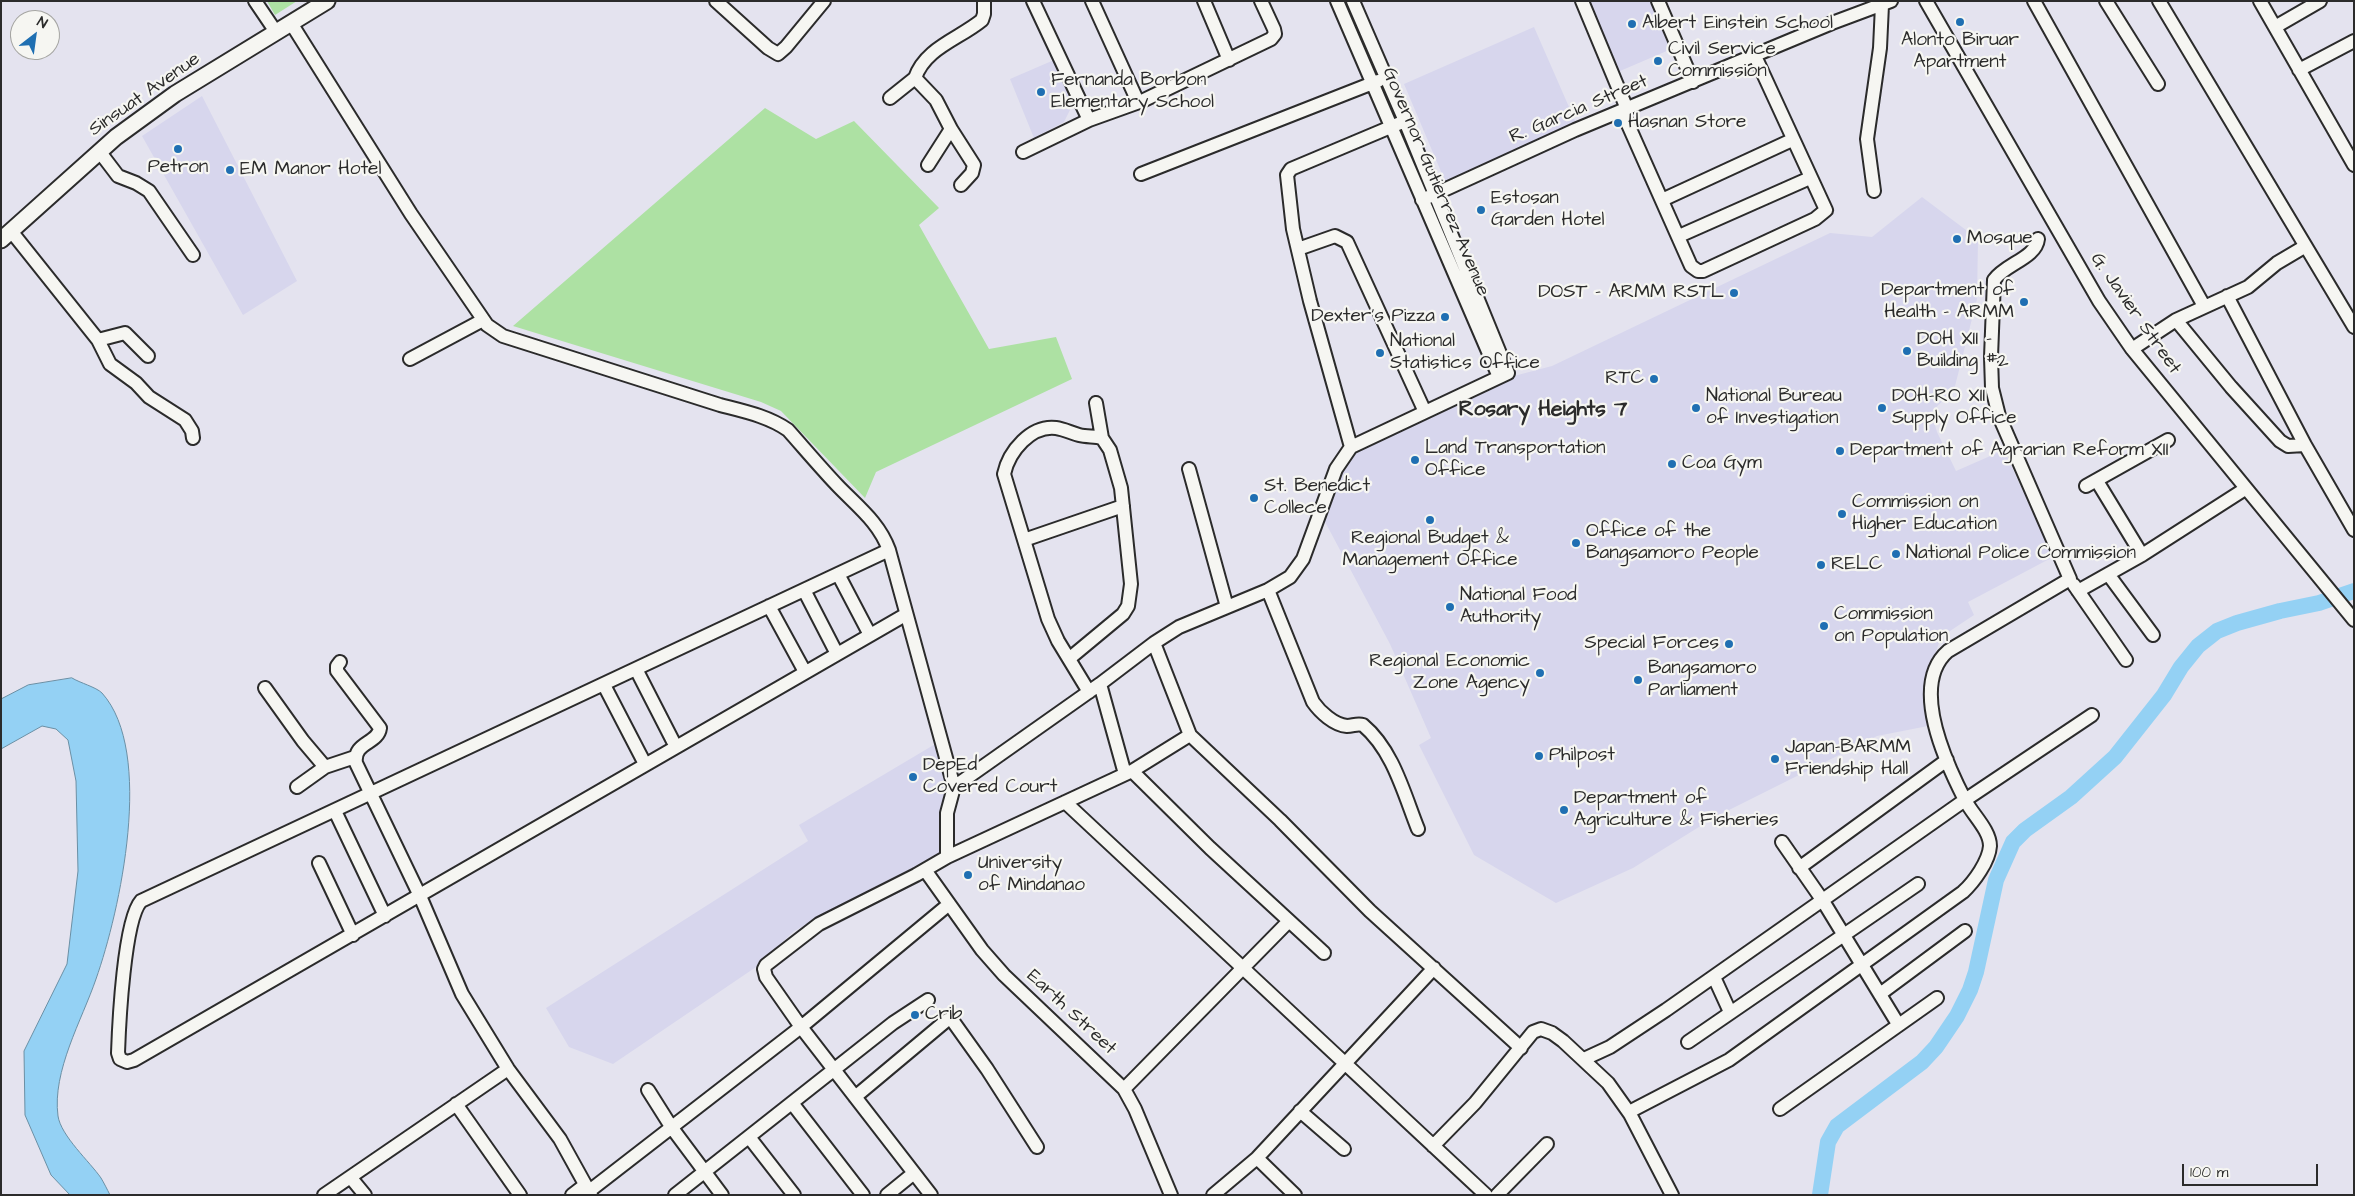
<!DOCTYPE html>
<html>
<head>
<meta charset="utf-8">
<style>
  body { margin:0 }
  #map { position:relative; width:2355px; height:1196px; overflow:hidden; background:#e4e3ef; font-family:"Architects Daughter",sans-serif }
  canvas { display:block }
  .frame { position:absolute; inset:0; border:2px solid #2b2b2b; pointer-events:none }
  .north { position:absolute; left:10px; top:10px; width:50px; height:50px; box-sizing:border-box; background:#f6f6f2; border:1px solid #a5a5a2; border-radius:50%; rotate:30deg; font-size:14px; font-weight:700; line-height:20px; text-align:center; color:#2b2b2b }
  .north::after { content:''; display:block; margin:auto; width:18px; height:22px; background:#1f6fb2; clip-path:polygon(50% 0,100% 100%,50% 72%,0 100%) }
  .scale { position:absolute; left:2182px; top:1164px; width:136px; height:22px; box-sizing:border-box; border:2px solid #2b2b2b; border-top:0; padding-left:6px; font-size:15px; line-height:18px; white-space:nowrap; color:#2b2b2b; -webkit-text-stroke:4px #f6f6f2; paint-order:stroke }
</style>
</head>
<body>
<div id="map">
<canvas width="2355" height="1196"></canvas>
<div class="frame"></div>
<div class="north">N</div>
<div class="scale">100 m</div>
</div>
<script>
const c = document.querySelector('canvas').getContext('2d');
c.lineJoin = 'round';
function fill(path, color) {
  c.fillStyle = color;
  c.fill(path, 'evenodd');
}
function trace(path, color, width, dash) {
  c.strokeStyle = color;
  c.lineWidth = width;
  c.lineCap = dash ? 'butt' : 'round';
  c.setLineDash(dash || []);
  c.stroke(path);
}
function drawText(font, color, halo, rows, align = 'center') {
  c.font = font + ' "Architects Daughter",sans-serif';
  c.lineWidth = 4.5;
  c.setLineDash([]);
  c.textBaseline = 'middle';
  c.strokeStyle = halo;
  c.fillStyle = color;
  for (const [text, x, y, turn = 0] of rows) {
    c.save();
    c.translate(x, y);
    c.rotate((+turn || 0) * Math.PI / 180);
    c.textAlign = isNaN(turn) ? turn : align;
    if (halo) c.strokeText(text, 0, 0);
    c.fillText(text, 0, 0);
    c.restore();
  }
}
const built = new Path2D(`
  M1589,1H1656L1676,47L1620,71Z
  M1534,27L1576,123L1445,181L1404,84Z
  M1054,60L1073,104L1064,122L1034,138L1010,79Z
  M202,96L297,281L243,315L142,136Z
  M1922,197L1978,239L1977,299L1954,390L1931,412L1937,432L1956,471L2004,450L2053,557L1968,602L1974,615L1941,637L1932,663L1927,707L1928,726L1877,736L1715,817L1633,868L1556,903L1474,855L1419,745L1431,738L1390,644L1323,518L1332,489L1351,454L1514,376L1552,366L1830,233L1872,237Z
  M937,743L950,784L943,799L941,855L794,931L756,967L613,1064L569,1047L546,1008L808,841L799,825Z`);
const green = new Path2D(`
  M267,1H297L275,15Z
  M765,108L816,139L854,121L939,208L919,225L989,349L1056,337L1072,379L876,472L865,498L781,411L761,402L513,326Z`);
const water = new Path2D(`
  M72,678C80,683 96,687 102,693C155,752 120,911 96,979C82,1020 52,1071 58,1116C61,1136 90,1162 101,1178C104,1183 107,1189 110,1195H70L51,1175L25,1115L24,1051L67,964L78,871L76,781L68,740L56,729L42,726L1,749V699L28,685Z`);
const river = new Path2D(`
  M1820,1195L1828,1142L1837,1126L1922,1062L1936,1047L1957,1016L1970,990L1976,972L1996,880L2013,842L2025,830L2071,797L2115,757L2164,695L2181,667L2198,646L2217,631L2237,623L2280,611L2319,603L2354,591`);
const minor = new Path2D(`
  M255,1L276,32
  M716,1L768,48L778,54L786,47L824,1
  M1033,1L1089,120L1142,101L1271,39L1275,34L1274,29L1261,1
  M1092,1L1138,102
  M1204,1L1229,60
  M1337,1L1499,377
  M1582,1L1627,109
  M1658,1L1693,82
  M1926,1L2099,301L2132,349L2354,620
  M2034,1L2204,306
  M2106,1L2158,84
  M2159,1L2354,327
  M2260,1L2354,165
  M291,23L411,214L487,325L503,336L720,405C743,411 768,416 788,430C804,448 820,467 837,485C857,506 879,522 889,550L954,787
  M2275,27L2320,1
  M2299,70L2354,41
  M890,98L915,78
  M1622,111L1691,266L1698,271H1703L1815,219L1826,210L1755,56
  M951,129L974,165L972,173L961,185
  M99,151L118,176L136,183L149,191L193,255
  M1023,152L1089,120
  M928,165L951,129L936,100L915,78C925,48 959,39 982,20L984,14V1
  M1141,174C1220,143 1299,112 1378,81
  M1874,191L1867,139L1880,48L1882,5
  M1422,200L1575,130L1832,23L1891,1
  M1662,200L1792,140
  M11,231L98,340L110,364L136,383L149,397L185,420L192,431L193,438
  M1679,236L1810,178
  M1298,249L1335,236L1347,242L1425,412
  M2227,296L2305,445L2354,530
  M2176,320L2231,387L2280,441L2288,446L2305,445
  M98,340L125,333L148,356
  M2132,349L2176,320L2248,287L2277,263L2304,247
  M410,359L483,320
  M1351,447L1310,301L1293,229L1287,175L1291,169L1405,121
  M1189,469L1227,607
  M2097,481L2142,555
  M2086,486L2168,440
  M1024,540L1123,506
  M889,550L141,901C124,920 119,1024 118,1053L120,1059L127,1062L134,1060L905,615
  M838,574L870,635
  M2108,574L2153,635
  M2074,585L2126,660
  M804,590L837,654
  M1268,590L1313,702C1320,712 1334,725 1347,726C1353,726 1357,723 1363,725C1393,750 1404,794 1418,829
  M2078,591L2142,555L2245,489
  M769,606L805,672
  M1154,643L1190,735L1280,820L1370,911L1521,1048
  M1070,658L1123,614L1128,606L1131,584L1121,488L1110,450L1102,438L1096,403
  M340,662L337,666V671L380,728C378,744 353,742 356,763L420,896L462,994L508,1069L560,1139L591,1195
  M636,669L676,747
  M1100,684L1125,774
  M604,685L645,764
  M265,688L303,741L325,767
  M1089,692L1058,641L1048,619L1004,474C1009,451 1031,425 1056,428C1064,429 1071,433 1079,435C1087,437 1095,436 1102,438
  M1132,771L1210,848L1324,953
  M297,787L325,767L355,757
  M1065,802L1486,1195
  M335,811L385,916
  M1782,842L1823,901L1898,1024
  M947,857V813L954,787L1100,684L1154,643L1179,627L1268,590L1290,577L1303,559L1336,469L1351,447L1508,373L1405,121L1353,1
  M319,863L353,935
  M1799,868L1947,760
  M925,870L982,950L1004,975L1124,1089L1135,1109L1171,1195
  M1714,977L1730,1012
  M1880,994L1965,931
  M1688,1042L1918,884
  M1584,1059L1610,1047L1666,1010L1965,800L2092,715
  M1124,1089L1289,921
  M648,1090L672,1128L722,1195
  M855,1097L947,1020H952L987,1069L1037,1147
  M792,1103L863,1195
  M456,1104L520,1195
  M1780,1109L1937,998
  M1300,1111L1344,1149
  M1629,1112L1729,1060L1963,892C1974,882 1989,861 1990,846C1990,830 1972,814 1965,800C1946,763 1909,685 1948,651L2070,579L1999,416L1992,388L1991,357L1994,280C2005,264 2036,258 2038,239
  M749,1137L794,1195
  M1433,1146L1475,1103L1533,1032L1541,1029L1552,1033L1563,1041L1608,1083L1630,1114L1672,1195
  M1257,1158L1295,1195
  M351,1178L365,1195
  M588,1192L801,1027L948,905
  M324,1195L508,1069
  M572,1195L585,1185
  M675,1195L893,1023L928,1000
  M887,1195L914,1173
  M931,1195L801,1027L766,977L764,969L766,965L819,924L916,875L947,857L1132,771L1190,735
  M1213,1195L1257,1158L1434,968
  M1497,1195L1547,1144`);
const major = new Path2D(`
  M1,240L116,137L175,94L327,1`);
const markers = [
  [1960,22,5,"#1f6fb2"],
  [1632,24,5,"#1f6fb2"],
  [1658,61,5,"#1f6fb2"],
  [1041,92,5,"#1f6fb2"],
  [1618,123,5,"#1f6fb2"],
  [178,149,5,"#1f6fb2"],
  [230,170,5,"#1f6fb2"],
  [1481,210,5,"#1f6fb2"],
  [1957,239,5,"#1f6fb2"],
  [1734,293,5,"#1f6fb2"],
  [2024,302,5,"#1f6fb2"],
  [1445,317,5,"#1f6fb2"],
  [1907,351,5,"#1f6fb2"],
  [1380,353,5,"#1f6fb2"],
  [1654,379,5,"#1f6fb2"],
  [1696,408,5,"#1f6fb2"],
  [1882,408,5,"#1f6fb2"],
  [1840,451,5,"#1f6fb2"],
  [1415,460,5,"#1f6fb2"],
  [1672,464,5,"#1f6fb2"],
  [1254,498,5,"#1f6fb2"],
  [1842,514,5,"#1f6fb2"],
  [1430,520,5,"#1f6fb2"],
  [1576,543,5,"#1f6fb2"],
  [1896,554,5,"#1f6fb2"],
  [1821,565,5,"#1f6fb2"],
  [1450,607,5,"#1f6fb2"],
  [1824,626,5,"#1f6fb2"],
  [1729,644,5,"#1f6fb2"],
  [1540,673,5,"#1f6fb2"],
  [1638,680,5,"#1f6fb2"],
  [1539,756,5,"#1f6fb2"],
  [1775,759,5,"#1f6fb2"],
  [913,777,5,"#1f6fb2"],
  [1564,810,5,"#1f6fb2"],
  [968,875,5,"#1f6fb2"],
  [915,1015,5,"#1f6fb2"]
];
const poiNames = [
  ["Albert Einstein School",1642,24],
  ["Alonto Biruar",1960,41,"center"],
  ["Apartment",1960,63,"center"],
  ["Civil Service",1668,50],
  ["Commission",1668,72],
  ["Fernanda Borbon",1051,81],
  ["Elementary School",1051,103],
  ["Hasnan Store",1628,123],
  ["Petron",178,168,"center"],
  ["EM Manor Hotel",240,170],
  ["Estosan",1491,199],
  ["Garden Hotel",1491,221],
  ["Mosque",1967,239],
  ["Department of",2014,291,"right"],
  ["Health - ARMM",2014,313,"right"],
  ["DOST - ARMM RSTL",1724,293,"right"],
  ["Dexter's Pizza",1435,317,"right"],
  ["DOH XII -",1917,340],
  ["Building #2",1917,362],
  ["National",1390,342],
  ["Statistics Office",1390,364],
  ["RTC",1644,379,"right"],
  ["National Bureau",1706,397],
  ["of Investigation",1706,419],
  ["DOH-RO XII",1892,397],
  ["Supply Office",1892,419],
  ["Land Transportation",1425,449],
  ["Office",1425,471],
  ["Department of Agrarian Reform XII",1850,451],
  ["Coa Gym",1682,464],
  ["St. Benedict",1264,487],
  ["Collece",1264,509],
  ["Commission on",1852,503],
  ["Higher Education",1852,525],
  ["Office of the",1586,532],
  ["Bangsamoro People",1586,554],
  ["Regional Budget &",1430,539,"center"],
  ["Management Office",1430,561,"center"],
  ["National Police Commission",1906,554],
  ["RELC",1831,565],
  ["National Food",1460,596],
  ["Authority",1460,618],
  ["Commission",1834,615],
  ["on Population",1834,637],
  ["Special Forces",1719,644,"right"],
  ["Regional Economic",1530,662,"right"],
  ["Zone Agency",1530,684,"right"],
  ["Bangsamoro",1648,669],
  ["Parliament",1648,691],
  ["Japan-BARMM",1785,748],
  ["Friendship Hall",1785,770],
  ["Philpost",1549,756],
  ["DepEd",923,766],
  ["Covered Court",923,788],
  ["Department of",1574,799],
  ["Agriculture & Fisheries",1574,821],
  ["University",978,864],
  ["of Mindanao",978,886],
  ["Crib",925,1015]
];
const streetNames = [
  ["Sinsuat Avenue",145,95,-35],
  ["R. Garcia Street",1579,110,-23],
  ["Governor Gutierrez Avenue",1435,182,67],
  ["G. Javier Street",2135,314,55],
  ["Earth Street",1071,1013,43]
];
const quarterNames = [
  ["Rosary Heights 7",1543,411]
];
fill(built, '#d7d6ed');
fill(green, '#ade1a3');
fill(water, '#94d1f4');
trace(water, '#6a8fa4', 1);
trace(river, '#94d1f4', 16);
trace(minor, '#2b2b2b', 16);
trace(major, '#2b2b2b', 19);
trace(minor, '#f6f6f2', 12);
trace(major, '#f6f6f2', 15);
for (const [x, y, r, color] of markers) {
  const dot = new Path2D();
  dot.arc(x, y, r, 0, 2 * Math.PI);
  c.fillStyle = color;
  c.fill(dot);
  trace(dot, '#f6f6f2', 2);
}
drawText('19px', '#2b2b2b', '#f6f6f2', poiNames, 'left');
drawText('19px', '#2b2b2b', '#f6f6f2', streetNames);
drawText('bold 21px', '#2b2b2b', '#f6f6f2', quarterNames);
</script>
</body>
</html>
